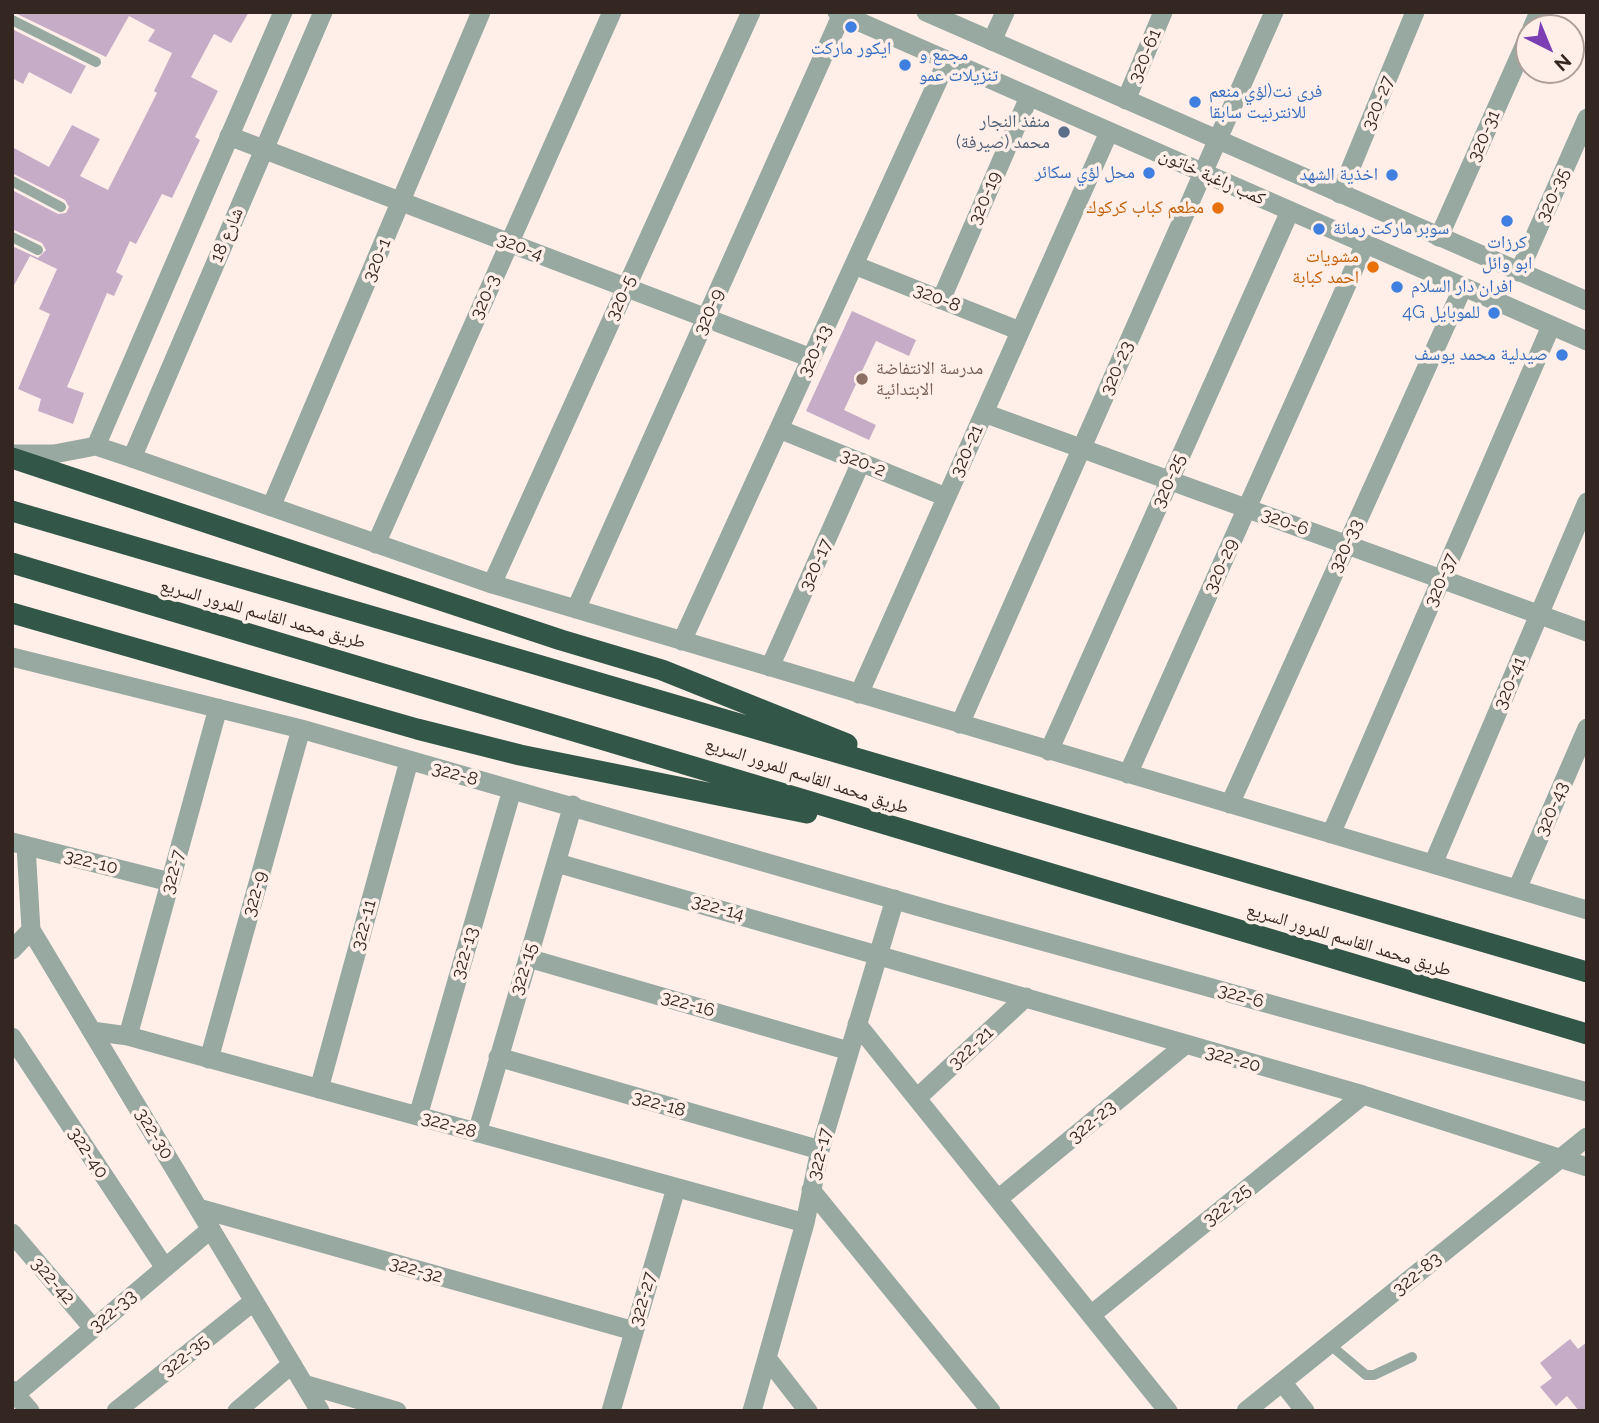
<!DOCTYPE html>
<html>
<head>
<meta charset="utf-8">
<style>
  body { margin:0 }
  #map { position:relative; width:1599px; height:1423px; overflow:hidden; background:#ffefe8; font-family:Raleway,sans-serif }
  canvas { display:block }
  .frame { position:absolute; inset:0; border:14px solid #342620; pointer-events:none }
  .north { position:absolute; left:1515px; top:14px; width:70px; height:70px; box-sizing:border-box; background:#ffefe8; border:2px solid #ae9f98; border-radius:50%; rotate:137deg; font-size:19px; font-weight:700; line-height:28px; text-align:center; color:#342620 }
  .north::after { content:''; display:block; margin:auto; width:24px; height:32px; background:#7b3eb4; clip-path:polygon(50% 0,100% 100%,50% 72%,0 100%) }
</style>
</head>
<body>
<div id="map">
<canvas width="1599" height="1423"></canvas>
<div class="frame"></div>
<div class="north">N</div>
</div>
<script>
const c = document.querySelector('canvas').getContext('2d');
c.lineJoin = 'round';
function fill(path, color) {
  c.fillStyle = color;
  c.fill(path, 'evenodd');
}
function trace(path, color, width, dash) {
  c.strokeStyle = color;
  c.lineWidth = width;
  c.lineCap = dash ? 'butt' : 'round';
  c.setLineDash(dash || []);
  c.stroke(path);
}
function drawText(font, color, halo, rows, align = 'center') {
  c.font = font + ' Raleway,"Noto Naskh Arabic",sans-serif';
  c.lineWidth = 7;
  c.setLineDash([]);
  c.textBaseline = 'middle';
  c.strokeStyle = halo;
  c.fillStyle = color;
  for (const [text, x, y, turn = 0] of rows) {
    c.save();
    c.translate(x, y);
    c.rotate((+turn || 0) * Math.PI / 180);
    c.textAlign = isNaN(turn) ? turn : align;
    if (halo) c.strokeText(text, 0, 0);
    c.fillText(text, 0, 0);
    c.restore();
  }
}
const building = new Path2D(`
  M13,12H249L231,43L214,34L191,77L218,91L195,137L200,140L172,198L162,194L136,244L130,241L116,272L123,276L114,296L107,293L67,387L84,393L73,424L38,411L41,399L18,389L50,314L39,309L57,269L30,256L12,289V246L38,258L46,250L42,243L12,229V190L58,214L66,213L69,207L65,200L12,173V147L49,167L72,125L100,139L80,176L108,190L157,93L154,91L172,53L148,41L155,30L129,16L106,57Z
  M12,29L86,66L71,94L29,72L23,84L12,78Z
  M852,311L916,340L909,356L876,341L844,410L876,425L869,440L806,411Z
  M1570,1339L1578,1349L1587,1342V1411H1579L1567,1396L1556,1406L1540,1387L1552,1378L1540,1363Z`);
const service = new Path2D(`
  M12,20L96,62
  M12,181L61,207
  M12,237L38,250
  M1329,1344L1366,1375H1374L1412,1357`);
const minor = new Path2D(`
  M1532,28L1539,12
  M992,41L1005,12
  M1126,100L1163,12
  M229,136L811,358
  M1340,194L1415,12
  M1439,237L1529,35
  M854,265L1020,331
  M1519,272L1587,118
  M941,300L1029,97
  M984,413L1587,632
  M779,429L946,497
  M132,458L492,584L1587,910
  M271,507L481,12
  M376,544L612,12
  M492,584L751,12
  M576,609L842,14
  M682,641L947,61
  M12,657L301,729L941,913L1587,1092
  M770,667L861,462
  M859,694L1109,132
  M960,724L1274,12
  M1049,751L1290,211
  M1128,774L1365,244
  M1230,804L1463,287
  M1331,834L1551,326
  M12,842L170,882
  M26,846L31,930L320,1411
  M557,863L1363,1095L1587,1167
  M1433,864L1587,502
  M1517,889L1587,728
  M12,950L31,930
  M528,958L849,1051
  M857,1024L1168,1411
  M92,1031L128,1036L805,1223
  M128,1036L218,708
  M12,1037L165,1268
  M498,1057L820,1150
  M209,1059L301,729
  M319,1089L409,761
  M917,1098L1026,997
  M418,1116L512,790
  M477,1133L573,805
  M811,1190L991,1411
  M998,1199L1185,1045
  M198,1208L634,1331
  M12,1233L93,1328
  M1091,1315L1363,1095
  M767,1358L808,1411
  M1282,1382L1305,1411
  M304,1384L397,1411
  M12,1390L30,1411
  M16,1394L211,1229
  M116,1411L254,1301
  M237,1411L292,1364
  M611,1411L676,1188
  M752,1411L805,1223L820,1150L895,899
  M1246,1411L1587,1137`);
const tertiary = new Path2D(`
  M837,12L1587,341
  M926,12L1587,301
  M96,446L283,12
  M12,454H54L96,446L132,458L323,12`);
const motorway = new Path2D(`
  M12,458L561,640L662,670L847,744
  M12,511L1587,972
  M12,563C538,718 1062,879 1587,1034
  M12,613L417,729L520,755L807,813`);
const markers = [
  [851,27,7,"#3f7fe0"],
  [905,65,7,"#3f7fe0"],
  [1195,102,7,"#3f7fe0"],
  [1064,132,7,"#5c6f8a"],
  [1149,173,7,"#3f7fe0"],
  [1392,175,7,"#3f7fe0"],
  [1218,208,7,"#e8710a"],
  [1507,221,7,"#3f7fe0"],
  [1319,229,7,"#3f7fe0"],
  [1373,267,7,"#e8710a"],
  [1397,287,7,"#3f7fe0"],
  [1494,313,7,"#3f7fe0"],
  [1562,355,7,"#3f7fe0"],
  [862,379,7,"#8d6e63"]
];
const shopNames = [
  ["ايكور ماركت",851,49,"center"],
  ["مجمع و",919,55],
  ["تنزيلات عمو",919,76],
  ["فري نت(لؤي منعم",1209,92],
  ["للانترنيت سابقا",1209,113],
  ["محل لؤي سكائر",1135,173,"right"],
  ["اخذية الشهد",1378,175,"right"],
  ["سوبر ماركت رمانة",1333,229],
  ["كرزات",1507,243,"center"],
  ["ابو وائل",1507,264,"center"],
  ["افران دار السلام",1411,287],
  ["4G للموبايل",1480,313,"right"],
  ["صيدلية محمد يوسف",1548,355,"right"]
];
const streetNames = [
  ["320-61",1145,56,-67],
  ["320-27",1378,103,-68],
  ["320-31",1484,136,-66],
  ["كمب راغبة خاتون",1212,177,24],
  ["320-35",1553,195,-66],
  ["320-19",985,198,-67],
  ["شارع 18",227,235,-67],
  ["320-4",520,247,21],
  ["320-1",377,260,-67],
  ["320-3",485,297,-66],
  ["320-5",621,298,-66],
  ["320-8",937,298,22],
  ["320-9",709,312,-66],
  ["320-13",815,351,-65],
  ["320-23",1117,368,-67],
  ["320-21",967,451,-66],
  ["320-2",863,463,22],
  ["320-25",1169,481,-66],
  ["320-6",1285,522,20],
  ["320-33",1346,546,-66],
  ["320-17",816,565,-66],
  ["320-29",1221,566,-66],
  ["320-37",1441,580,-67],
  ["طريق محمد القاسم للمرور السريع",263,614,16],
  ["320-41",1510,683,-67],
  ["322-8",455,774,16],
  ["طريق محمد القاسم للمرور السريع",807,776,18],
  ["320-43",1552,809,-67],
  ["322-10",91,862,14],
  ["322-7",173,872,-75],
  ["322-9",255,894,-74],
  ["322-14",718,908,16],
  ["322-11",364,925,-75],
  ["طريق محمد القاسم للمرور السريع",1349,940,17],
  ["322-13",465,953,-74],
  ["322-15",524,969,-73],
  ["322-6",1241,996,16],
  ["322-16",688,1004,16],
  ["322-21",971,1048,-43],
  ["322-20",1233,1059,16],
  ["322-18",659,1104,16],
  ["322-23",1092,1122,-40],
  ["322-28",449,1125,16],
  ["322-30",154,1134,59],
  ["322-40",88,1153,57],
  ["322-17",820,1154,-76],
  ["322-25",1227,1205,-39],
  ["322-32",416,1270,16],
  ["322-83",1417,1274,-39],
  ["322-42",53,1281,49],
  ["322-27",643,1299,-74],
  ["322-33",113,1311,-40],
  ["322-35",185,1356,-38]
];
const serviceNames = [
  ["منفذ النجار",1050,122],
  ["محمد (صيرفة)",1050,143]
];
const foodNames = [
  ["مطعم كباب كركوك",1204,208],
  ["مشويات",1359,257],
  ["احمد كبابة",1359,278]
];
const educationNames = [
  ["مدرسة الانتفاضة",876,369],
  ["الابتدائية",876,390]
];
fill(building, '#c7acc7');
trace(service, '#98a9a2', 10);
trace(minor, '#98a9a2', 19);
trace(tertiary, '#98a9a2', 19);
trace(motorway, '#325749', 21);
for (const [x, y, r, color] of markers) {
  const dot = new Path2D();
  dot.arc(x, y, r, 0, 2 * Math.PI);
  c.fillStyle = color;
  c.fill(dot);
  trace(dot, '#ffefe8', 2.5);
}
drawText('18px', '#366cbe', '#ffefe8', shopNames, 'left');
drawText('18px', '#342620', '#ffefe8', streetNames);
drawText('18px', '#4e5e75', '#ffefe8', serviceNames, 'right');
drawText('18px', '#c56008', '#ffefe8', foodNames, 'right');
drawText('18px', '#785e54', '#ffefe8', educationNames, 'left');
</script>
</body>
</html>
